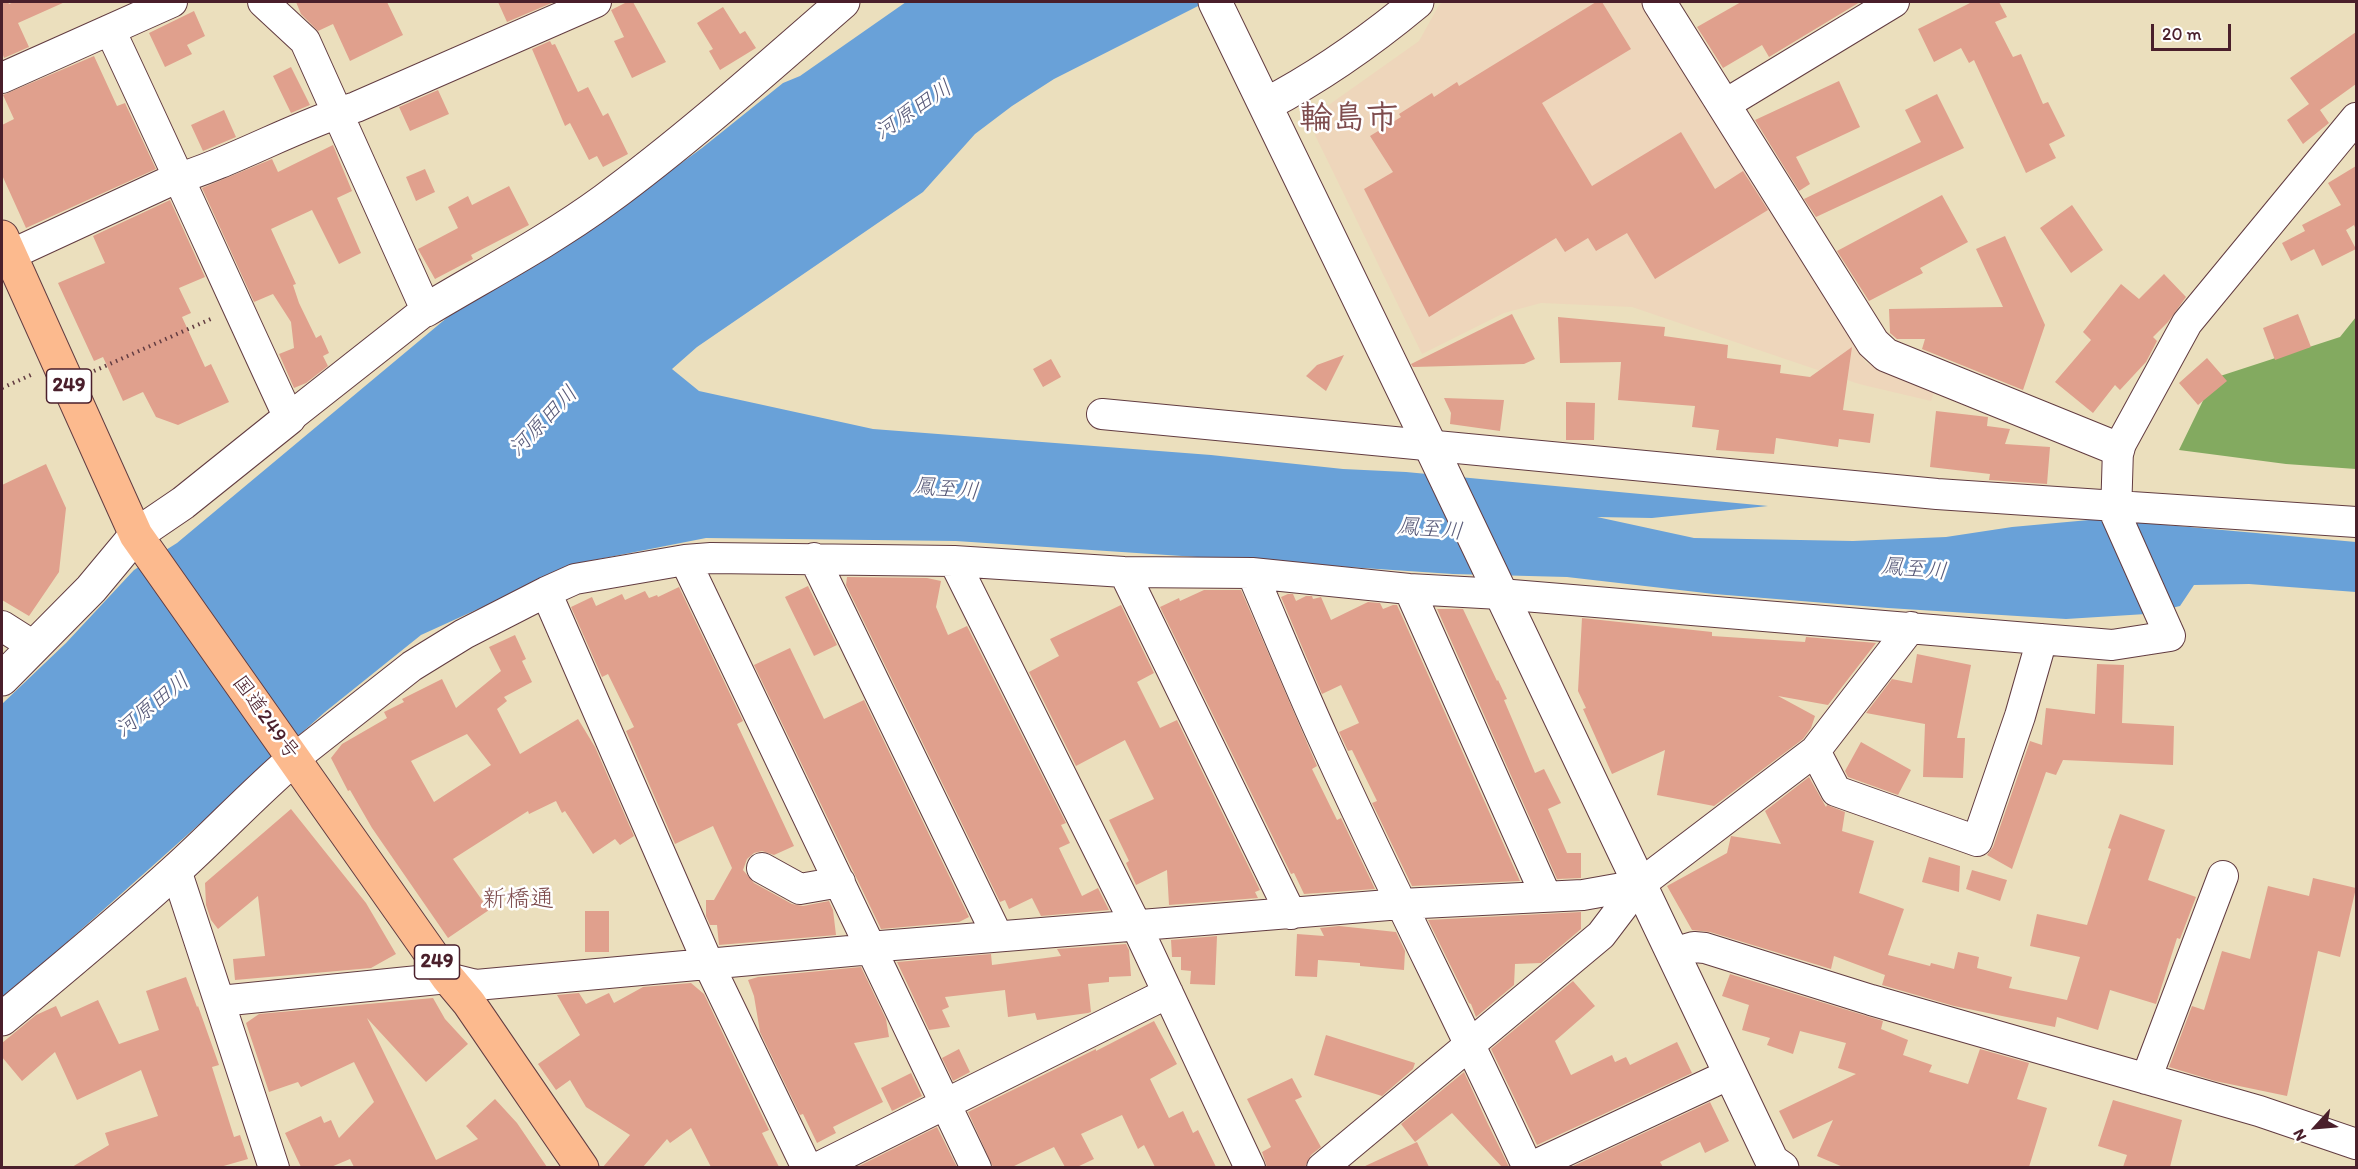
<!DOCTYPE html>
<html>
<head>
<meta charset="utf-8">
<style>
  body { margin:0 }
  #map { position:relative; width:2358px; height:1169px; overflow:hidden; background:#ebdfbd; font-family:Itim,sans-serif }
  canvas { display:block }
  .frame { position:absolute; inset:0; border:3px solid #4a1f2b; pointer-events:none }
  .north { position:absolute; left:2286px; top:1097px; width:60px; height:60px; -webkit-text-stroke:4px #fff; paint-order:stroke; rotate:244deg; font-size:16px; font-weight:700; line-height:24px; text-align:center; color:#4a1f2b }
  .north::after { content:''; display:block; margin:auto; width:21px; height:27px; background:#4a1f2b; clip-path:polygon(50% 0,100% 100%,50% 72%,0 100%) }
  .scale { position:absolute; left:2151px; top:24px; width:80px; height:27px; box-sizing:border-box; border:3px solid #4a1f2b; border-top:0; padding-left:8px; font-size:18px; line-height:21px; white-space:nowrap; color:#4a1f2b; -webkit-text-stroke:4px #fff; paint-order:stroke }
</style>
</head>
<body>
<div id="map">
<canvas width="2358" height="1169"></canvas>
<div class="frame"></div>
<div class="north">N</div>
<div class="scale">20 m</div>
</div>
<script>
const c = document.querySelector('canvas').getContext('2d');
c.lineJoin = 'round';
function fill(path, color) {
  c.fillStyle = color;
  c.fill(path, 'evenodd');
}
function trace(path, color, width, dash) {
  c.strokeStyle = color;
  c.lineWidth = width;
  c.lineCap = dash ? 'butt' : 'round';
  c.setLineDash(dash || []);
  c.stroke(path);
}
function drawText(font, color, halo, rows, align = 'center') {
  c.font = font + ' Itim,"Klee One",sans-serif';
  c.lineWidth = 5;
  c.setLineDash([]);
  c.textBaseline = 'middle';
  c.strokeStyle = halo;
  c.fillStyle = color;
  for (const [text, x, y, turn = 0] of rows) {
    c.save();
    c.translate(x, y);
    c.rotate((+turn || 0) * Math.PI / 180);
    c.textAlign = isNaN(turn) ? turn : align;
    if (halo) c.strokeText(text, 0, 0);
    c.fillText(text, 0, 0);
    c.restore();
  }
}
const built = new Path2D(`
  M1444,2H1641L1866,363L1935,389L1931,401L1859,384L1632,307L1541,303L1504,313L1422,354L1315,135L1323,109L1419,41L1439,5Z`);
const forest = new Path2D(`
  M2356,317V469L2286,464L2179,450L2214,378L2340,337Z`);
const water = new Path2D(`
  M906,2H1206L1054,79L1012,106L975,134L923,192L697,347L672,369L699,391L873,429L1211,455L1343,469L1406,472L1768,506L1652,518L1597,517L1694,538L1853,541L1946,537L2012,527L2100,519L2356,542V592L2249,584L2194,585L2180,606L2146,614L2066,619L1888,608L1714,594L1567,577L1453,574L956,541L706,538L579,563L421,635L325,712L28,977L2,997V704L66,643L134,570L177,543L467,301L589,230L702,148L783,83L800,76Z`);
const building = new Path2D(`
  M2,2H8L9,4L14,2H65L18,23L29,47L4,58L2,52Z
  M296,2H387L403,35L350,61L333,24L318,31L301,14Z
  M498,2H554L507,22Z
  M627,2H633L666,62L632,78L614,41L624,37L611,10Z
  M1596,2H1602L1631,49L1542,103L1592,186L1681,132L1715,189L1743,171L1768,210L1655,279L1627,233L1596,251L1588,238L1565,252L1556,238L1429,317L1364,189L1393,172L1370,136L1401,117L1399,114L1432,93L1434,97L1457,82L1459,86Z
  M1741,2H1860L1769,57L1762,45L1723,68L1697,27Z
  M1972,2H1999L2007,17L1995,22L2013,57L2021,54L2043,104L2048,102L2065,136L2049,144L2056,158L2026,173L1974,60L1969,63L1961,48L1934,62L1918,29Z
  M723,7L740,34L745,31L756,48L720,70L709,51L713,49L697,23Z
  M194,11L205,36L187,45L192,54L165,67L149,33Z
  M2356,32V84L2320,110L2329,123L2303,144L2287,120L2309,104L2290,78Z
  M550,41L552,45L555,44L578,92L588,87L603,116L608,113L628,154L603,167L597,156L589,160L570,123L565,126L532,49Z
  M94,56L117,106L125,103L156,169L26,228L2,175V125L14,119L3,95Z
  M291,67L310,105L291,113L273,76Z
  M1839,81L1860,127L1796,157L1810,184L1799,191L1755,120Z
  M438,90L449,114L410,131L399,107Z
  M1937,94L1964,148L1816,217L1804,199L1921,142L1905,110Z
  M224,110L236,137L203,151L191,125Z
  M333,145L352,191L337,198L361,253L339,264L312,210L271,229L296,284L293,285L299,303L316,338L321,335L329,353L323,356L328,366L306,383L294,388L279,354L294,348L291,322L273,294L254,302L202,188L272,159L278,172Z
  M2356,166V230L2354,225L2346,230L2356,249L2322,266L2314,249L2291,261L2282,243L2305,231L2302,225L2341,205L2328,183Z
  M425,169L435,192L416,201L406,177Z
  M509,186L529,225L471,255L473,259L435,279L418,249L458,228L448,207L468,196L472,205Z
  M1942,195L1968,242L1920,268L1923,273L1869,301L1837,251Z
  M170,200L205,277L179,288L191,313L182,317L205,367L211,364L229,402L178,425L156,417L143,392L123,401L103,357L94,361L58,283L105,263L93,236Z
  M2072,205L2103,250L2071,273L2040,228Z
  M2005,236L2045,325L2023,390L1922,349L1925,339H1897L1890,333L1889,309L2003,307L1976,249Z
  M2164,274L2186,297L2168,322L2153,337L2157,341L2146,362L2120,390L2115,385L2093,413L2055,382L2091,340L2083,332L2121,284L2139,299Z
  M1512,314L1535,359L1524,364L1413,367L1411,364Z
  M2298,314L2311,347L2275,360L2263,328Z
  M1558,317L1665,327L1664,336L1728,345L1727,358L1781,365L1780,373L1810,377L1852,347L1843,410L1874,414L1870,443L1839,439L1838,447L1776,438L1774,454L1716,450L1719,430L1692,427L1695,406L1618,400L1621,362L1560,363Z
  M1344,355L1326,391L1306,376L1317,365Z
  M2207,358L2227,381L2198,405L2179,383Z
  M1051,359L1061,377L1043,387L1033,369Z
  M1444,398L1504,400L1500,431L1450,424L1451,413Z
  M1566,402L1595,403L1594,440H1566Z
  M1936,411L1988,417L1987,426L2010,429L2005,444L2050,447L2047,484L1989,480L1990,474L1930,467Z
  M46,464L66,508L59,572L29,616L2,600V485Z
  M847,577L927,578L941,581L936,607L948,635L967,626L1066,823L1061,825L1070,843L1059,848L1082,896L1098,888L1109,910L1041,916L1032,898L1009,909L1005,900L1000,902L846,585Z
  M808,586L837,645L814,656L785,597Z
  M679,587L743,721L737,724L794,846L774,855L762,851L754,853L747,859L743,870L754,883L792,904L803,906L829,901L833,910L836,935L719,945L717,925H710L706,916V900H714L732,868L713,826L675,844L626,731L634,727L608,674L602,677L571,607L592,597L596,606L622,594L625,600L645,591L649,598L657,595L658,597Z
  M1204,590H1241L1317,766L1312,769L1337,820L1341,818L1375,889L1304,894L1294,873L1291,874L1160,607L1179,598L1180,601Z
  M1288,594H1293L1296,601L1306,596H1312L1313,599L1321,597L1331,620L1368,602L1380,603L1383,609L1393,605H1397L1520,881L1412,886L1372,803L1377,801L1352,750L1348,751L1339,732L1359,723L1341,685L1322,694L1281,597Z
  M1121,605L1154,673L1137,682L1160,728L1177,720L1260,890L1255,892L1258,898L1169,905L1167,870L1136,885L1126,863L1129,861L1109,820L1154,799L1125,740L1076,766L1029,672L1059,656L1050,639Z
  M1437,609H1463L1497,681L1498,680L1507,699L1504,700L1535,773L1544,769L1561,803L1548,809L1567,853H1581V878L1557,879Z
  M1582,618L1712,632V636L1805,642L1806,637L1876,643L1828,705L1778,696L1815,716L1811,728L1803,739L1714,806L1657,795L1665,750L1612,774L1583,709L1586,708L1578,691Z
  M515,635L526,659L522,661L532,682L504,697L507,701L497,709L520,754L578,719L595,747L634,836L620,845L615,839L593,854L565,811L562,813L556,801L529,814L528,811L453,859L489,910L448,938L372,828L350,790L348,791L331,758L342,744L387,718L384,712L404,702L402,699L442,679L456,708L501,671L489,647ZM467,734L491,765L434,802L411,761Z
  M790,648L824,719L864,700L969,917L959,922L881,929L754,665Z
  M1917,654L1971,665L1957,738H1965L1963,778L1923,777L1925,724L1866,713L1892,679L1912,683Z
  M2097,664L2124,665L2122,723L2174,726L2173,765L2063,760L2056,775L2046,772L2012,869L1987,855L1993,847L2030,741L2042,745L2046,708L2095,714Z
  M1861,742L1911,770L1898,795L1848,777L1845,771Z
  M1809,777L1826,807L1827,805L1845,812L1842,831L1874,841L1859,893L1904,909L1888,955L1930,966L1931,963L1954,969L1958,952L1979,957L1977,968L2012,977L2009,988L2067,1000L2080,957L2030,946L2037,914L2087,925L2111,849L2108,848L2120,814L2165,830L2148,880L2196,897L2180,939L2177,938L2156,1004L2110,990L2098,1030L2057,1017L2055,1027L1954,1006L1882,985L1885,975L1834,956L1831,969L1710,932L1692,930L1667,886L1727,853L1731,836L1781,844L1765,811Z
  M291,809L366,903L396,954L371,968L235,980L233,959L265,956L258,896L218,929L211,920L206,905L205,883Z
  M1929,857L1960,866L1959,892L1922,882Z
  M1972,870L2007,880L2000,901L1966,889Z
  M2313,878L2356,888L2340,957L2318,951L2287,1096L2215,1081L2169,1067L2192,1006L2204,1010L2222,951L2250,959L2268,886L2309,896Z
  M585,911H609V952H585Z
  M1581,912V929L1541,963L1515,964L1514,985L1476,1017L1471,1004L1469,1003L1428,920Z
  M1339,926L1396,932L1405,951L1404,970L1360,966V963L1318,960L1317,977L1295,976L1297,934L1324,936L1320,928Z
  M1217,936L1215,985L1190,984L1191,971L1181,970V957H1172L1171,940Z
  M1126,944L1129,950L1131,976L1109,977V982L1088,984L1091,1012L1088,1013L1037,1020L1035,1013L1008,1017L1005,990L945,997L949,1007L942,1010L950,1027L929,1030L897,962L991,954L992,965L1061,956L1057,949Z
  M861,967L886,1019L889,1037L854,1043L883,1102L833,1127L836,1133L817,1143L803,1114L800,1115L760,1032L754,996L748,980L758,977Z
  M1730,974L1883,1021L1881,1029L1908,1040L1903,1055L1932,1065L1929,1072L1968,1084L1980,1049L2029,1063L2017,1099L2047,1108L2029,1167H1843L1817,1156L1833,1120L1793,1139L1779,1111L1856,1074L1838,1068L1846,1043L1800,1031L1793,1054L1767,1045L1770,1038L1742,1030L1749,1005L1722,996Z
  M186,977L197,1007L198,1006L219,1065L212,1067L234,1137L240,1135L248,1159L220,1167H72L109,1145L105,1133L158,1116L141,1070L77,1100L55,1052L22,1081L2,1057V1043L36,1015L56,1006L61,1017L98,1000L119,1044L159,1030L146,991Z
  M1573,981L1595,1006L1555,1041L1571,1075L1612,1055L1615,1062L1626,1057L1630,1065L1677,1042L1692,1073L1537,1145L1491,1049Z
  M691,983L704,994L769,1130L762,1133L779,1167H711L691,1128L670,1143L667,1139L643,1167H603L630,1135L586,1107L570,1080L556,1090L538,1064L580,1035L557,995L579,993L586,1004L609,993L614,1003L643,987Z
  M433,998L445,1019L468,1044L426,1082L367,1018L436,1160L478,1139L466,1126L495,1099L517,1123L547,1167H354L350,1159L331,1167H301L285,1133L321,1116L324,1123L331,1120L339,1138L374,1102L354,1062L301,1087L298,1082L269,1092L246,1023L259,1014Z
  M1154,1021L1177,1064L1150,1079L1169,1118L1183,1111L1193,1133L1198,1130L1216,1167H1155L1144,1145L1138,1149L1122,1115L1081,1134L1094,1159L1077,1167H1065L1054,1147L1012,1167H993L968,1112L1096,1049V1051Z
  M1326,1035L1415,1063L1413,1069L1382,1096L1314,1075Z
  M959,1049L970,1072L953,1081L942,1058Z
  M1464,1072L1487,1122L1509,1167H1502L1452,1113L1415,1142L1401,1124Z
  M911,1073L922,1096L892,1111L881,1088Z
  M1292,1078L1302,1097L1295,1100L1321,1147L1311,1155L1305,1167H1267L1262,1152L1271,1147L1247,1099Z
  M2113,1100L2182,1120L2170,1167H2123L2127,1155L2098,1146Z
  M1710,1102L1729,1141L1705,1153L1700,1142L1660,1162L1663,1167H1571Z
  M937,1127L957,1167H857Z
  M1417,1142L1429,1167H1363Z`);
const path = new Path2D(`
  M94,371L213,318
  M2,388L33,374`);
const minor = new Path2D(`
  M110,30C171,159 229,289 289,418L426,310L305,41L263,2
  M2,78L172,2
  M1724,105L1894,2
  M10,255L170,181C234,162 292,127 356,107L596,2
  M1102,414L1937,494L2356,522
  M814,558L997,935
  M685,560L976,1168
  M954,561L1136,925L1250,1168
  M1124,572L1291,914
  M1252,573C1276,629 1299,685 1324,740C1389,884 1462,1024 1528,1168
  M1409,589L1546,896
  M546,592L708,963L807,1168
  M2,626L35,647
  M1815,751L1836,791L1977,841L2020,716L2042,639
  M295,758L412,666L464,634L546,592L575,579L685,560L711,558L954,561L1124,572L1252,573L1409,589L1500,594L2112,645L2170,636L2116,515L2118,449L2187,323L2356,118
  M762,868L800,889L840,882
  M176,870L274,1168
  M1673,953L1694,947L1705,948L1871,1000L2259,1111L2356,1144
  M220,1001L448,978L476,985L872,949L881,946L1401,904L1583,895L1639,885
  M2146,1079L2223,876
  M817,1168L1168,993
  M1322,1168L1601,935L1639,885L1815,751L1911,627
  M1529,1168L1730,1074`);
const tertiary = new Path2D(`
  M1215,2L1430,445L1772,1161L1782,1168
  M1659,2L1873,343L1886,355L2118,449
  M1265,105C1319,77 1370,41 1417,2
  M426,310C486,274 549,241 605,200C688,139 766,69 843,2
  M2,679L91,589L136,535L183,503L289,418
  M2,1019C60,971 119,922 175,871C216,834 253,794 295,758`);
const trunk = new Path2D(`
  M2,237L136,535L448,978L469,1003L582,1168`);
const shields = [
  [69,386,45],
  [437,962,45]
];
const shieldNames = [
  ["249",69,386],
  ["249",437,962]
];
const streetNames = [
  ["国道249号",265,718,54]
];
const waterNames = [
  ["河原田川",914,111,-34],
  ["河原田川",544,422,-46],
  ["鳳至川",946,490,5],
  ["鳳至川",1430,530,5],
  ["鳳至川",1914,570,5],
  ["河原田川",153,706,-39]
];
const quarterNames = [
  ["新橋通",518,900]
];
const townNames = [
  ["輪島市",1349,120]
];
fill(built, '#eed6bb');
fill(forest, '#83aa60');
fill(water, '#69a1d8');
fill(building, '#e0a08d');
trace(minor, '#623c41', 32);
trace(tertiary, '#623c41', 35);
trace(trunk, '#623c41', 35);
trace(path, '#623c41', 4, [1.5, 4.5]);
trace(minor, '#fff', 30);
trace(tertiary, '#fff', 33);
trace(trunk, '#fcba8e', 33);
for (const [x, y, w] of shields) {
  const box = new Path2D();
  box.roundRect(x - w / 2, y - 17, w, 34, 4.5);
  c.fillStyle = '#fff';
  c.fill(box);
  trace(box, '#4a1f2b', 1.5);
}
drawText('bold 20px', '#4a1f2b', null, shieldNames);
drawText('21px', '#4a1f2b', '#fff', streetNames);
drawText('italic 22px', '#585a79', '#fff', waterNames);
drawText('24px', '#7e4c4d', '#fff', quarterNames);
drawText('bold 33px', '#7e4c4d', '#fff', townNames);
</script>
</body>
</html>
